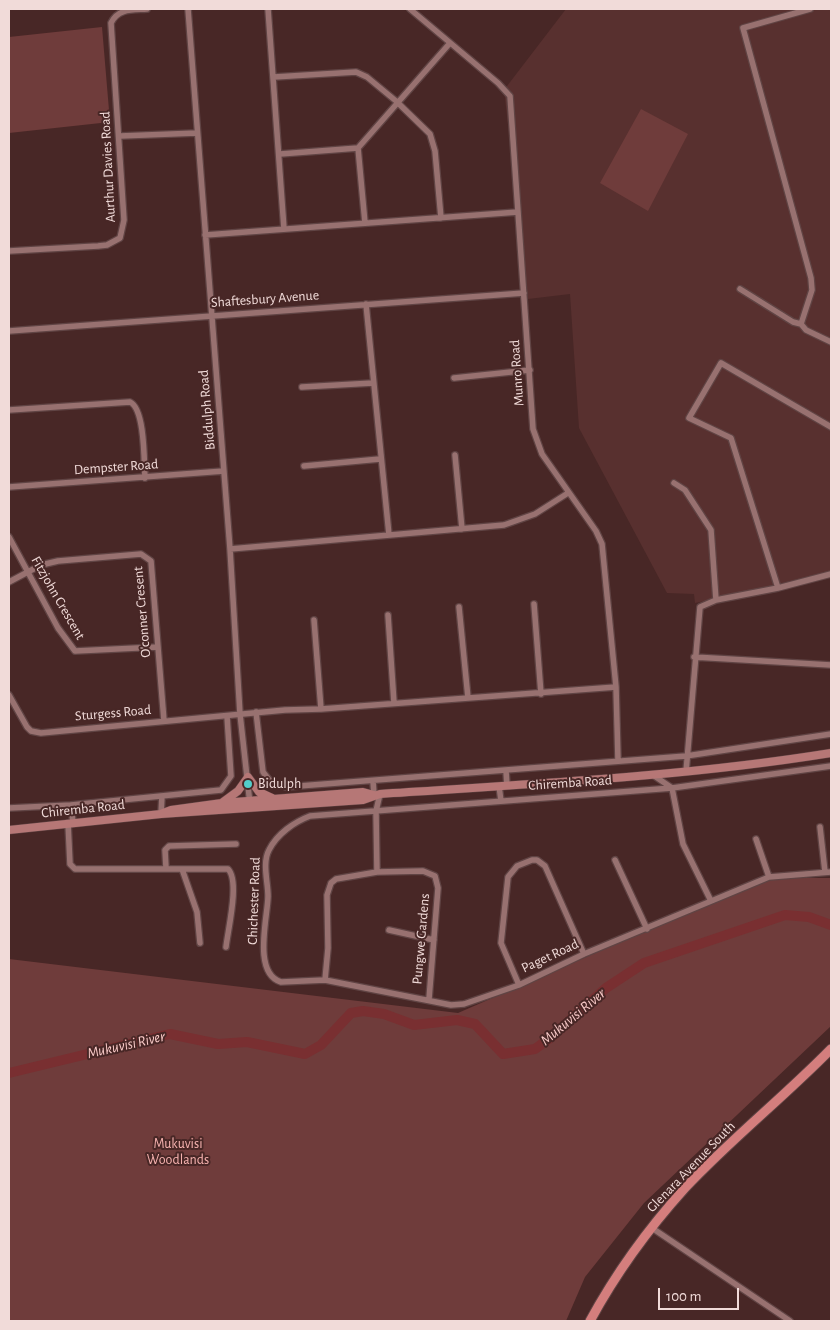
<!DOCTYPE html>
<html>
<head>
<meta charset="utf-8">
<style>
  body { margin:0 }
  #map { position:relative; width:840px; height:1330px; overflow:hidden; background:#482726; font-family:"Alegreya Sans",sans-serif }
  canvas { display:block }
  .frame { position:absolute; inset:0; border:10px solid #f1dbd9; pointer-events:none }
  .scale { position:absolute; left:658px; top:1288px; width:81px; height:22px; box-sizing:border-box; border:2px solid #f1dbd9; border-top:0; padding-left:6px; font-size:15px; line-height:18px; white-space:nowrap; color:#f1dbd9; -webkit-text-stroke:4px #482726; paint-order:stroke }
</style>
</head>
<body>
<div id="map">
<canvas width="840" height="1330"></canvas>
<div class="frame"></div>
<div class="scale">100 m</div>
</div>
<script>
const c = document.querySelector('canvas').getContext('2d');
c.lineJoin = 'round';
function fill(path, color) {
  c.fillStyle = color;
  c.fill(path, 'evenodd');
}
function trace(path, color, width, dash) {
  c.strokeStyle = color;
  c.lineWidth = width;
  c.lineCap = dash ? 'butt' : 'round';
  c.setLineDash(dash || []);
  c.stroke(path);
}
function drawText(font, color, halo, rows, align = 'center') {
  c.font = font + ' "Alegreya Sans",sans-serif';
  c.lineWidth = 4;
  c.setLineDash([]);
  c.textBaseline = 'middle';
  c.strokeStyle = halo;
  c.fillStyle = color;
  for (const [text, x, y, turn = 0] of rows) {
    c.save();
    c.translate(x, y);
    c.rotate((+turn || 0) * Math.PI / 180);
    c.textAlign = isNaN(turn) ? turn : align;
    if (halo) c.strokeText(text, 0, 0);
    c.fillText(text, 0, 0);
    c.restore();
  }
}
const built = new Path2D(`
  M566,9H831V576L695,603L694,594L667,593L579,428L570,294L528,299L504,90Z`);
const green = new Path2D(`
  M102,27L110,122L9,133V37Z
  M641,109L688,134L648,211L600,183Z
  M767,878H831V1026L644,1203L585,1277L566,1321H9V959L458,1013Z`);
const river = new Path2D(`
  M9,1073L170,1034L218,1044L247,1042L305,1054L321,1045L351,1013L363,1011L384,1014L414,1025L457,1020L475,1024L503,1054L535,1049L550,1038L606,988L644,963L785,915L809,917L831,925`);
const street = new Path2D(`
  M188,9L230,549L240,714L250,804
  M268,9L284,229
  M410,9L498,83L510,96L533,429L542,454L596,531L602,544L616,687L618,760
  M810,9L743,28L811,278L812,290L801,324L806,330L831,342
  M274,77L356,72L367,77L396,101L430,134L435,151L441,218
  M120,136L197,133
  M358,148L450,43
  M280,154L358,148L365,223
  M205,235L518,212
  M9,251L98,246L107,245L120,238L124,220L111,23C118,8 133,10 147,9
  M740,289L793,322L801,324
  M366,304L389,535
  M9,331L524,293
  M454,378L530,370
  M302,387L373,383
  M9,410L130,402C145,409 144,461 145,478
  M455,455L462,529
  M304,466L380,459
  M674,483L685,490L711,530L716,600
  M9,487L224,471
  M9,537L58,628L75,651L158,647
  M230,549L504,525L535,514L568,493
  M9,582L41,565L58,561L141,554L151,561L164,721
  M778,588L731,438L689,418L721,363L831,427
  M534,604L541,694
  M459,607L468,698
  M388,615L394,703
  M314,620L321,709
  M694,657L831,665
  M9,695L27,727L31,731L41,733L285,710L321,709L616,687
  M256,712L263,772L270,781L286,787L686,756L831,734
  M831,766L672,788L310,816C294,822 277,834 269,850C262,863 268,882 268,896C268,916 252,973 281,982L325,980L451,1005L464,1004L519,985L584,954L769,877L831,872
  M506,771L507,786
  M686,772L700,607L716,600L778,588L831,574
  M653,775L672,788L683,844L711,901
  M373,781L374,795
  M499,786L501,801
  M71,805L73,823
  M9,808L71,805L221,790L231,776L227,716
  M161,814L162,796
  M68,823L70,864L75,869H228C240,881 228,929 226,947
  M820,827L825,872
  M756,839L769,877
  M615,860L647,929
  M166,868L165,850L169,846L236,844
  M182,869L197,912L200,943
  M377,872L376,811L380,794
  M389,930L434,940
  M325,980L328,948L327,895L331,883L336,879L377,872L423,871L435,876L438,888L429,999
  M519,985L501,943L508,877L517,866L532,860H537L545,866L584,954
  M652,1228L790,1321`);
const secondary = new Path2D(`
  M223,802L238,791L248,777L259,792L272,798
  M163,813L171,810L222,803L363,792L374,795
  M9,830L161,814L363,800L380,794C530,784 682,777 831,753`);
const primary = new Path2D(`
  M590,1321C616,1273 648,1229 685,1188C731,1139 784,1097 831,1049`);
const markers = [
  [248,784,5,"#53cdca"]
];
const streetNames = [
  ["Aurthur Davies Road",108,167,-93],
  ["Shaftesbury Avenue",265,299,-4],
  ["Munro Road",517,373,-94],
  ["Biddulph Road",207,410,-95],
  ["Dempster Road",116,467,-4],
  ["Fitzjohn Crescent",58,598,60],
  ["O'conner Cresent",142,612,-95],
  ["Sturgess Road",113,713,-5],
  ["Chiremba Road",570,783,-4],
  ["Chiremba Road",83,809,-6],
  ["Chichester Road",254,901,-88],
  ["Pungwe Gardens",421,939,-85],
  ["Paget Road",550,956,-25],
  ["Glenara Avenue South",691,1167,-46]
];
const poiNames = [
  ["Bidulph",258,784]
];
const parkNames = [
  ["Mukuvisi",178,1144],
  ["Woodlands",178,1160]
];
const waterNames = [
  ["Mukuvisi River",573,1017,-40],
  ["Mukuvisi River",126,1045,-13]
];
fill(built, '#58302f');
fill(green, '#6f3c3b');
trace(river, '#792f31', 10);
trace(street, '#604444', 8);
trace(secondary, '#604444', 9);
trace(primary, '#604444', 11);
trace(street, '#987170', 5.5);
trace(secondary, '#b67776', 8);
trace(primary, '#d47e7d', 9);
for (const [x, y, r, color] of markers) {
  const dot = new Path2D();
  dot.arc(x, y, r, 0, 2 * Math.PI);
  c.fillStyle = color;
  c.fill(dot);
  trace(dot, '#482726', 2);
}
drawText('14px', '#f1dbd9', '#482726', streetNames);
drawText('14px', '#f1dbd9', '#482726', poiNames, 'left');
drawText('14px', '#f6b2af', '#482726', parkNames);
drawText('italic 15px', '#fbccca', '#482726', waterNames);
</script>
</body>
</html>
